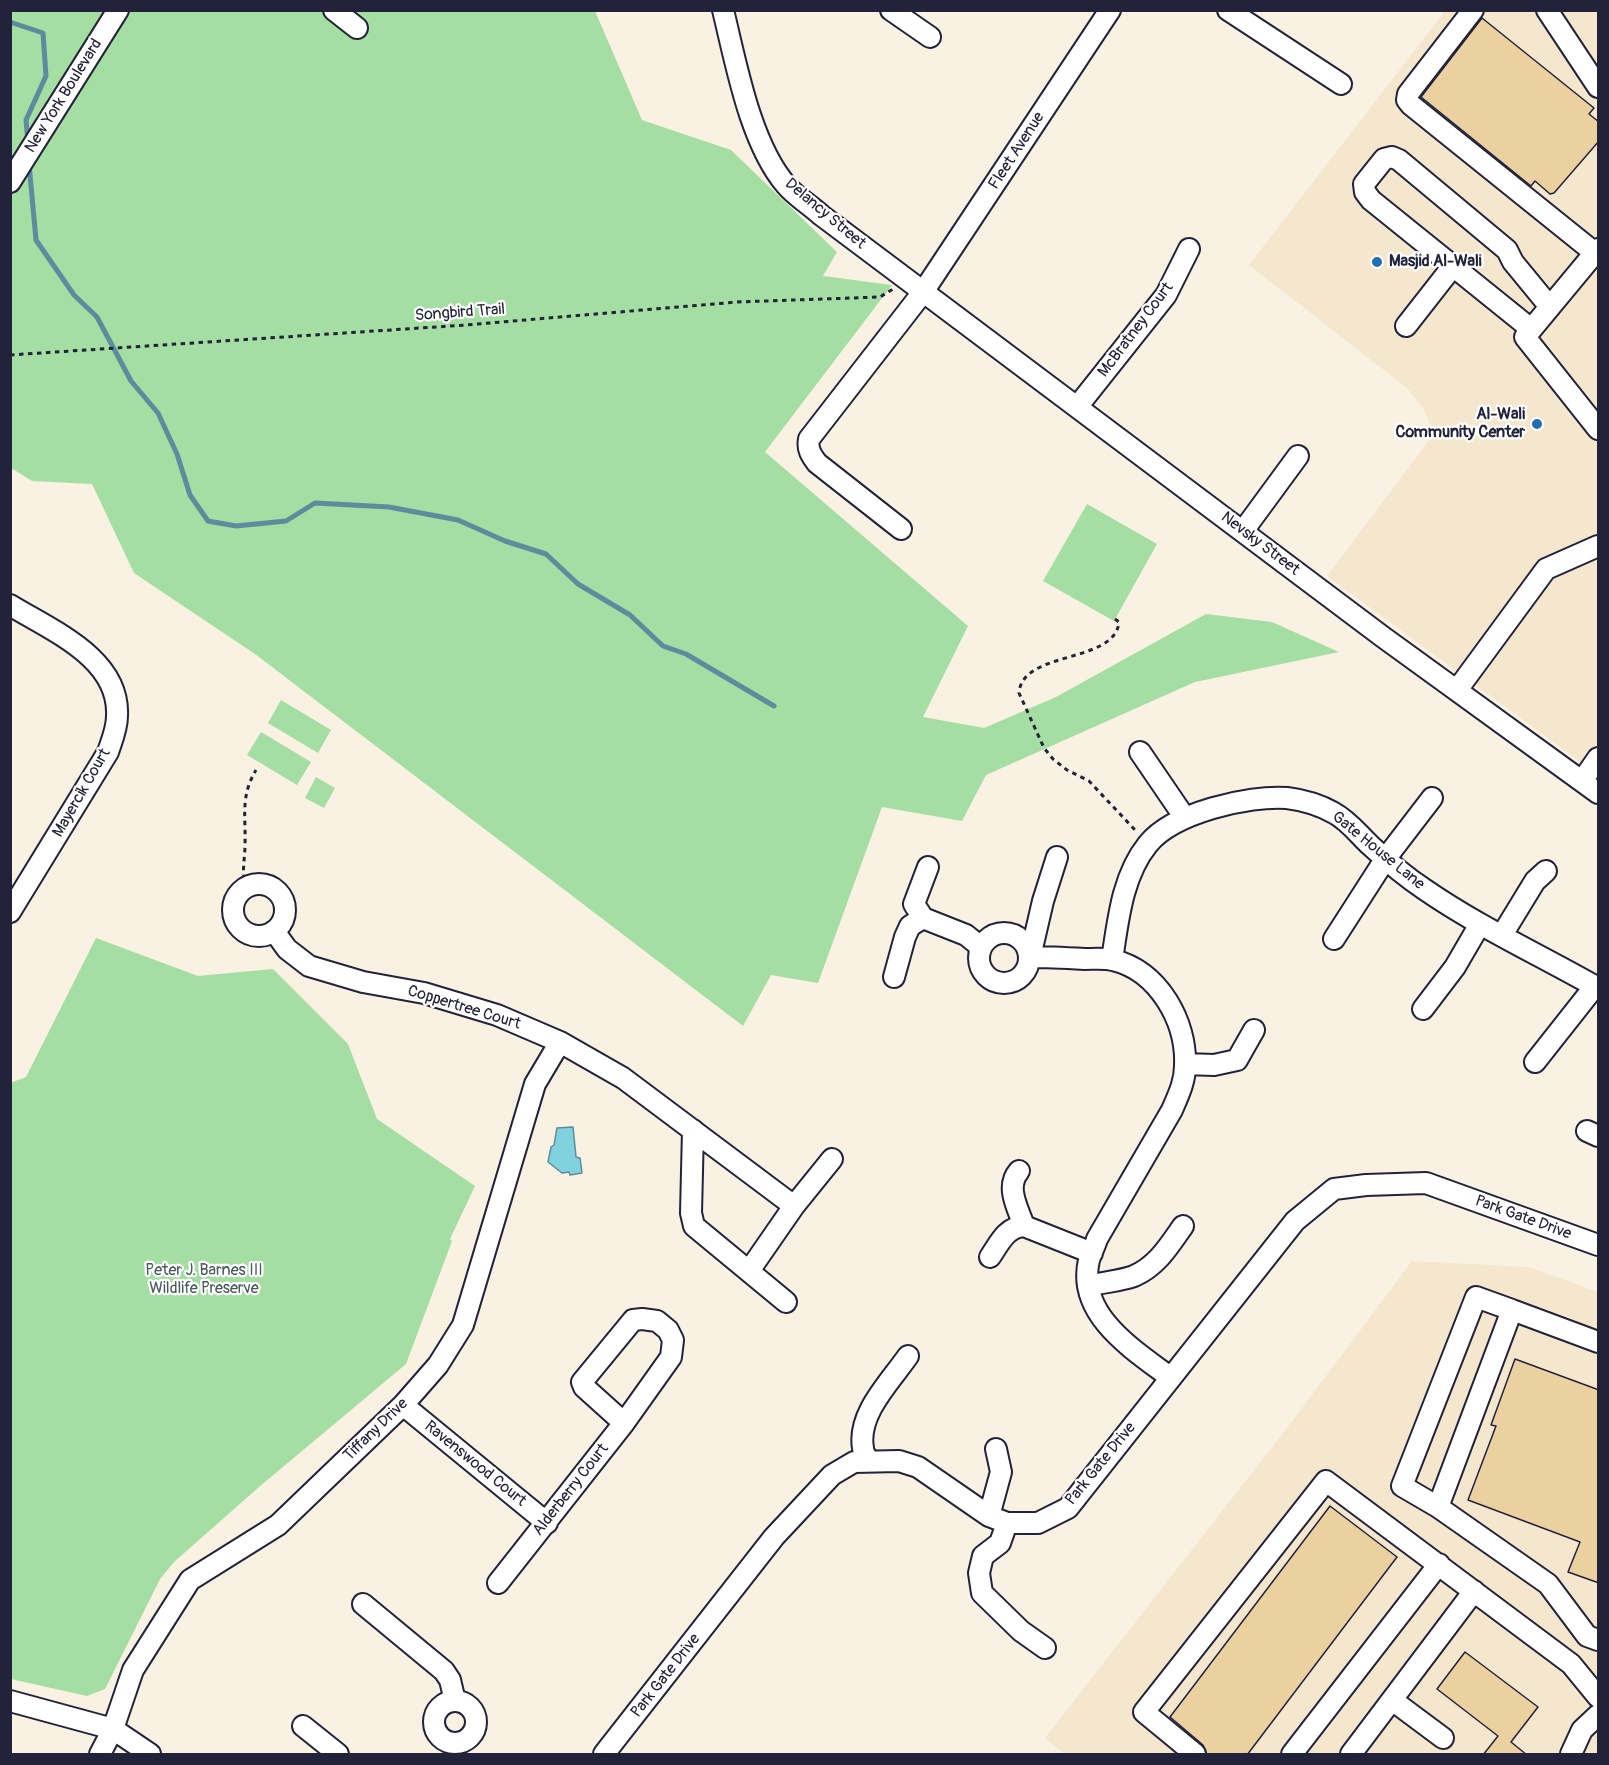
<!DOCTYPE html>
<html>
<head>
<meta charset="utf-8">
<style>
  body { margin:0 }
  #map { position:relative; width:1609px; height:1765px; overflow:hidden; background:#f9f1e2; font-family:Pangolin,sans-serif }
  canvas { display:block }
  .frame { position:absolute; inset:0; border:12px solid #22223b; pointer-events:none }
</style>
</head>
<body>
<div id="map">
<canvas width="1609" height="1765"></canvas>
<div class="frame"></div>
</div>
<script>
const c = document.querySelector('canvas').getContext('2d');
c.lineJoin = 'round';
function fill(path, color) {
  c.fillStyle = color;
  c.fill(path, 'evenodd');
}
function trace(path, color, width, dash) {
  c.strokeStyle = color;
  c.lineWidth = width;
  c.lineCap = dash ? 'butt' : 'round';
  c.setLineDash(dash || []);
  c.stroke(path);
}
function drawText(font, color, halo, rows, align = 'center') {
  c.font = font + ' Pangolin,sans-serif';
  c.lineWidth = 4.5;
  c.setLineDash([]);
  c.textBaseline = 'middle';
  c.strokeStyle = halo;
  c.fillStyle = color;
  for (const [text, x, y, turn = 0] of rows) {
    c.save();
    c.translate(x, y);
    c.rotate((+turn || 0) * Math.PI / 180);
    c.textAlign = isNaN(turn) ? turn : align;
    if (halo) c.strokeText(text, 0, 0);
    c.fillText(text, 0, 0);
    c.restore();
  }
}
const built = new Path2D(`
  M1445,11H1598V775L1327,576L1434,434L1423,408L1407,388L1249,265Z
  M1412,1261L1529,1267L1598,1292V1754H1065L1045,1738L1287,1428Z`);
const green = new Path2D(`
  M10,11H595L642,120L731,150L837,252L823,276L892,285L765,452L968,626L923,717L984,728L1056,697L1206,614L1272,622L1339,652L1195,682L986,775L962,821L882,807L818,983L771,975L743,1026L255,654L134,573L92,484L32,481L11,468Z
  M1087,504L1157,544L1114,621L1043,581Z
  M281,700L331,730L318,753L268,723Z
  M261,732L311,762L297,785L247,755Z
  M316,777L335,788L324,808L305,798Z
  M96,938L198,976L273,969L348,1044L377,1119L475,1186L450,1239L452,1241L406,1364L259,1487L174,1562L160,1579L105,1689L87,1696L11,1679L10,1083L26,1077Z`);
const water = new Path2D(`
  M573,1127L576,1157L580,1158L582,1173L570,1175L569,1172L562,1173L548,1162L551,1147L554,1145L557,1128Z`);
const stream = new Path2D(`
  M10,22L43,33L46,76L26,120L28,143
  M29,164L36,240L74,295L97,317L131,381L158,413L177,454L190,495L208,521L236,526L286,521L315,503L389,507L458,520L505,541L546,554L578,584L630,615L663,646L686,654L774,706`);
const building = new Path2D(`
  M1482,18L1594,108L1589,114L1599,122V141L1554,193L1550,194L1535,181L1531,186L1421,97Z
  M1515,1359L1599,1390V1583L1568,1572L1580,1542L1468,1500L1496,1426L1491,1425Z
  M1330,1506L1397,1557L1247,1755H1207L1203,1745L1170,1717Z
  M1465,1652L1538,1707L1511,1742L1527,1755H1483L1498,1736L1437,1689Z`);
const path = new Path2D(`
  M10,355L466,325L737,302L880,297L893,289
  M1115,619L1119,622C1115,664 1022,650 1019,693L1044,748L1053,759L1067,770L1089,781L1136,831
  M246,888C241,873 245,860 245,845C246,816 240,797 256,770`);
const minor = new Path2D(`
  M334,10L357,28
  M723,10C736,63 750,143 786,185C795,196 810,205 821,215L1383,637L1598,793
  M891,10L930,37
  M1228,10L1341,84
  M1473,10L1408,94L1407,100L1411,105L1595,253
  M1547,10L1598,87
  M10,182L118,10
  M1598,249L1525,337L1598,429
  M1406,326L1453,266
  M1531,329L1371,200L1365,192L1364,184L1384,159L1392,157L1399,160L1507,250L1513,262L1550,307
  M1077,407L1166,295L1189,249
  M901,529L817,463C811,455 807,449 809,439L923,292L1110,10
  M1243,531L1298,456
  M10,605C52,631 120,658 117,716C117,729 112,740 108,752L10,912
  M1457,690L1546,569L1598,546
  M1140,752L1185,818
  M1582,781L1598,758
  M1057,857L1043,901L1030,957C1048,957 1067,958 1085,959C1094,959 1104,958 1113,960C1159,971 1187,1022 1185,1066C1185,1082 1178,1096 1172,1110L1097,1239C1095,1246 1091,1253 1089,1260C1076,1315 1134,1350 1171,1378
  M928,867L914,904L923,918L966,935L981,947
  M233 910a26 26 0 1 1 52 0a26 26 0 1 1-52 0Z
  M274,931L287,949L309,966L363,982L424,993L497,1015L560,1042L623,1078L794,1206
  M979 958a25 25 0 1 1 50 0a25 25 0 1 1-50 0Z
  M1502,935L1535,881L1546,871
  M1334,939L1386,858L1432,798
  M1112,960C1118,921 1122,876 1148,844C1173,813 1248,795 1287,798C1303,800 1320,805 1334,813C1349,821 1359,835 1371,846C1387,861 1406,877 1424,889C1479,927 1540,955 1598,988
  M894,977L905,937L910,926L923,918
  M1423,1009L1455,967L1480,924
  M1535,1062L1595,986
  M1185,1064L1214,1065L1237,1060L1254,1030
  M693,1130L691,1213L694,1226L786,1302
  M1587,1131L1598,1136
  M1019,1171C1005,1187 1018,1208 1024,1226
  M990,1257C999,1244 1006,1227 1024,1226L1092,1253
  M749,1271L794,1206L832,1159
  M1088,1286C1103,1282 1121,1281 1134,1276C1157,1266 1169,1246 1183,1226
  M1512,1310L1598,1342
  M642,1319L657,1321L668,1330L673,1340L671,1357L624,1423L584,1387L582,1382L633,1320Z
  M403,1405L547,1523
  M868,1461C867,1458 863,1452 863,1448C857,1414 890,1382 908,1356
  M1438,1507L1512,1310L1476,1297L1402,1486L1438,1507L1548,1584L1587,1636L1598,1640
  M989,1516L1001,1472L996,1449
  M1007,1523L1000,1543L983,1556L979,1573L982,1593L1021,1631L1045,1648
  M498,1583L624,1423
  M363,1604L444,1671L450,1680L455,1701
  M1392,1700L1443,1738
  M10,1701L113,1729L150,1754
  M434 1722a21 21 0 1 1 42 0a21 21 0 1 1-42 0Z
  M303,1726L338,1754
  M100,1754L113,1729L133,1670L190,1580L278,1525L403,1405L438,1365L463,1325L535,1084L560,1042
  M604,1754L774,1537L832,1475L854,1462L899,1461L918,1467L989,1516L1007,1523H1038L1068,1508L1295,1221L1334,1189L1366,1185L1426,1183L1598,1245
  M1195,1754L1144,1712L1326,1481L1571,1664L1598,1697
  M1292,1754L1439,1564
  M1351,1754L1474,1591
  M1571,1754L1582,1730L1598,1715`);
const markers = [
  [1377,262,6,"#1f6fb2"],
  [1537,424,6,"#1f6fb2"]
];
const streetNames = [
  ["New York Boulevard",64,96,-58],
  ["Fleet Avenue",1017,151,-57],
  ["Delancy Street",825,214,40],
  ["Songbird Trail",460,313,-4],
  ["McBratney Court",1136,330,-53],
  ["Nevsky Street",1260,544,37],
  ["Mayercik Court",82,793,-60],
  ["Gate House Lane",1378,851,39],
  ["Coppertree Court",464,1008,17],
  ["Park Gate Drive",1523,1218,20],
  ["Tiffany Drive",376,1430,-44],
  ["Ravenswood Court",475,1464,39],
  ["Park Gate Drive",1101,1464,-51],
  ["Alderberry Court",571,1490,-52],
  ["Park Gate Drive",666,1676,-52]
];
const poiNames = [
  ["Masjid Al-Wali",1389,262],
  ["Al-Wali",1525,415,"right"],
  ["Community Center",1525,433,"right"]
];
const parkNames = [
  ["Peter J. Barnes III",204,1271],
  ["Wildlife Preserve",204,1289]
];
fill(built, '#f5e7ce');
fill(green, '#a5dea2');
fill(water, '#82d2de');
trace(water, '#5c8c9d', 1.5);
trace(stream, '#5c8c9d', 5);
fill(building, '#ecd1a0');
trace(building, '#22223b', 1.5);
trace(minor, '#22223b', 24);
trace(path, '#22223b', 3, [4.5, 4.5]);
trace(minor, '#fff', 20);
for (const [x, y, r, color] of markers) {
  const dot = new Path2D();
  dot.arc(x, y, r, 0, 2 * Math.PI);
  c.fillStyle = color;
  c.fill(dot);
  trace(dot, '#fff', 2);
}
drawText('16px', '#22223b', '#fff', streetNames);
drawText('bold 16px', '#22223b', '#fff', poiNames, 'left');
drawText('16px', '#495a5a', '#fff', parkNames);
</script>
</body>
</html>
